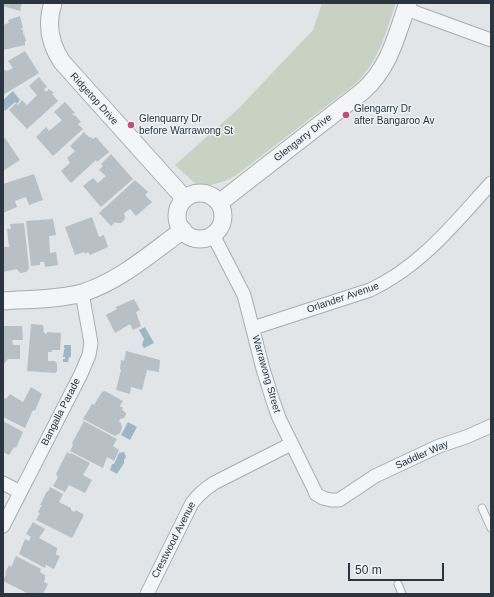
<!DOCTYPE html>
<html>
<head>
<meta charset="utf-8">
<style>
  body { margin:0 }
  #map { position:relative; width:494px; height:597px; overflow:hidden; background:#e1e5e8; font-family:Arial,sans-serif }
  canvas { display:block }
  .frame { position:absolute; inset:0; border:4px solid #2a353f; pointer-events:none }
  .scale { position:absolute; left:348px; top:563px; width:96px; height:18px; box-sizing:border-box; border:2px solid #2a353f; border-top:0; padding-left:5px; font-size:12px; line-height:14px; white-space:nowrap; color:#2a353f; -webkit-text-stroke:3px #f0f3f6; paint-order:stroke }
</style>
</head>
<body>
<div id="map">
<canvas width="494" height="597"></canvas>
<div class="frame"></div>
<div class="scale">50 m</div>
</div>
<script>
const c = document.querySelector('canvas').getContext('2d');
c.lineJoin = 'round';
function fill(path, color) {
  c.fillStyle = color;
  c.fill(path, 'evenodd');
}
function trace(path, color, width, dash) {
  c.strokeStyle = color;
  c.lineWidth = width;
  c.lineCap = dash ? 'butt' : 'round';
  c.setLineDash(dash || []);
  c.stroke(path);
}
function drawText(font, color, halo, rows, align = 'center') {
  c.font = font + ' Arial,sans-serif';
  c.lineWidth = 3;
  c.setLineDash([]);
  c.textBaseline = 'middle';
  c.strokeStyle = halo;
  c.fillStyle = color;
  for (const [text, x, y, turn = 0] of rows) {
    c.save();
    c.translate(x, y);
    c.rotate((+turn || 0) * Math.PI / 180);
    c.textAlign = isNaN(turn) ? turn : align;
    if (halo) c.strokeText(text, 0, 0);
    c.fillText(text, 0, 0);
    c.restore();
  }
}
const green = new Path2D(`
  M322,3H396C385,34 379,62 354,85L235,176L225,181L200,188L175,165L238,109L313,30Z`);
const water = new Path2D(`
  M13,91L20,100L17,104L15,102L5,111L3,108V100Z
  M145,327L154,343L144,348L142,345L144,339L139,330Z
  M64,345H71V357H69L68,362H63V359H65V357H63L64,350L65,348H64Z
  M128,422L137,427L130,440L121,435Z
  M124,452L126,457L124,460V463L117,474L110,470L112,464H114L119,453Z`);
const building = new Path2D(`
  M3,3H22L20,11L3,6Z
  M20,16L23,28L20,29L23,30V35L24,34L26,41H25V45L3,50V25L9,23L8,20Z
  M25,51L39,73L3,95V69L7,71L13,68L8,61Z
  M39,77L47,87L44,89L46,92L49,89L54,93L52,94L58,101L27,129L9,110L16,103L18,105L22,100L27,105L37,95L29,86Z
  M65,102L75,113L72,114L74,116L75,115L81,122L78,124L83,129L53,156L36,137L46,127L49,131L62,120L54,112Z
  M84,132L90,138L91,137L93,139L96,137L109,152L97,162L96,160L71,183L61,171L70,163L67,158L75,151L70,146Z
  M5,138L20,160L3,171V139Z
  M111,154L133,179L101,207L83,186L93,178L98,183L106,176L99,170L103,166L101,164Z
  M34,174L43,200L29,205L26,197L15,201L17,207L3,213V184Z
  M135,180L148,192L145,195L152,202L136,216L130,209L124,213L125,219L121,223H116L115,222L111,226L99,213Z
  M92,217L99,237L104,235L108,247L90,255L88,252L85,254L84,252L75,255L65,227Z
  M53,219L56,235L49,236L50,253L56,252L58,265L45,267L44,262H40V265L31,266L26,221Z
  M24,223L29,269L26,272L20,273L17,269L3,272V247H9L7,229H11L10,224Z
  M134,299L140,310L136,312L141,326L133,330L130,324L115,333L106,315L117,309L116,307Z
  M31,324L43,325L44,333L47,334V332L61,333L60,350H52V352H48V361H55L57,364V371L55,373L27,371Z
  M3,326H22L23,340H12L13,345H20V359H8L4,364H3Z
  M126,351L160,360L159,372L147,370L142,390L131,387L130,394L116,390L121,370L120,369L121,360L124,361Z
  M31,387L42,394L35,411L33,410L25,428L3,417V397L6,399L10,394L23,402Z
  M105,391L123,401L120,406L123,408L122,410L125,412L126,414L124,418L120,419L119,421L121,423L122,428L120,433L115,436L83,419L92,404L94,405L102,392Z
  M3,421L23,432L16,448L14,447L9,455L3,452Z
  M84,421L117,439L113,446L119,450L114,461L107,457L103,468L70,451L73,445L72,443Z
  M67,452L70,454L71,453L90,463L83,475L92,480L85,493L69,485L65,492L53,486L58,477L56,474Z
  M50,487L63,494L59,502L71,508V510L74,512L76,510L84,515L72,538L36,520L40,513L38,512L42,505H40L47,491L48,492Z
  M33,522L45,529L39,538L57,548L56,555L60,556L54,569L46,565L45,568L19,554L25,539L29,541L31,537L26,534Z
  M16,556L41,569L40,572L45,575V578L44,582L48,584L43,594H29L3,581L6,574L5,573L9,565L11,567Z`);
const service = new Path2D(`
  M482,508L491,528
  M398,584L402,594`);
const minor = new Path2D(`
  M406,9L491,40
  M213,235L244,295L263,369L273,401L279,418L314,489L316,494L323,498L331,500H339L375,476L439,446L466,437L491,426
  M253,328L370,290C420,267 455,223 491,183
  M3,483L20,492
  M3,526L81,374L89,355L91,343L82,293
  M147,594L192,503C198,495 205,489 214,483L291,444`);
const tertiary = new Path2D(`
  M53,3C46,24 50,44 62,62L185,199
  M177 216a23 23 0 1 1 46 0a23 23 0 1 1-46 0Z
  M219,203L363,91C390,67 396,36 408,3
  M3,301C29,299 56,300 82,293C120,281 151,253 183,230`);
const markers = [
  [346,115,4,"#c44f72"],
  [131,125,4,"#c44f72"]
];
const streetNames = [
  ["Ridgetop Drive",94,99,48],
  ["Glengarry Drive",303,138,-38],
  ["Orlander Avenue",343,298,-19],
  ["Warrawong Street",266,374,74],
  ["Bangalla Parade",61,412,-63],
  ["Saddler Way",422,455,-24],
  ["Crestwood Avenue",174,540,-63]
];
const poiNames = [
  ["Glengarry Dr",354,109],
  ["after Bangaroo Av",354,121],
  ["Glenquarry Dr",139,119],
  ["before Warrawong St",139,131]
];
fill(green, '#c9d2c2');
fill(water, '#9eb7c6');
fill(building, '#b8bfc5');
trace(service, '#a6adb2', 9);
trace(minor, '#a6adb2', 15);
trace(tertiary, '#a6adb2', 19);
trace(service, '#f3f5f7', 7);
trace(minor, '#f3f5f7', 13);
trace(tertiary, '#f3f5f7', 17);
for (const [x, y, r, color] of markers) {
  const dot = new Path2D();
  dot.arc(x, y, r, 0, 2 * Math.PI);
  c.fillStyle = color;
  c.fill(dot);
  trace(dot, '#f0f3f6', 1.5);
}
drawText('10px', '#2a353f', '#f0f3f6', streetNames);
drawText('10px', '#2a353f', '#f0f3f6', poiNames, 'left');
</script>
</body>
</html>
